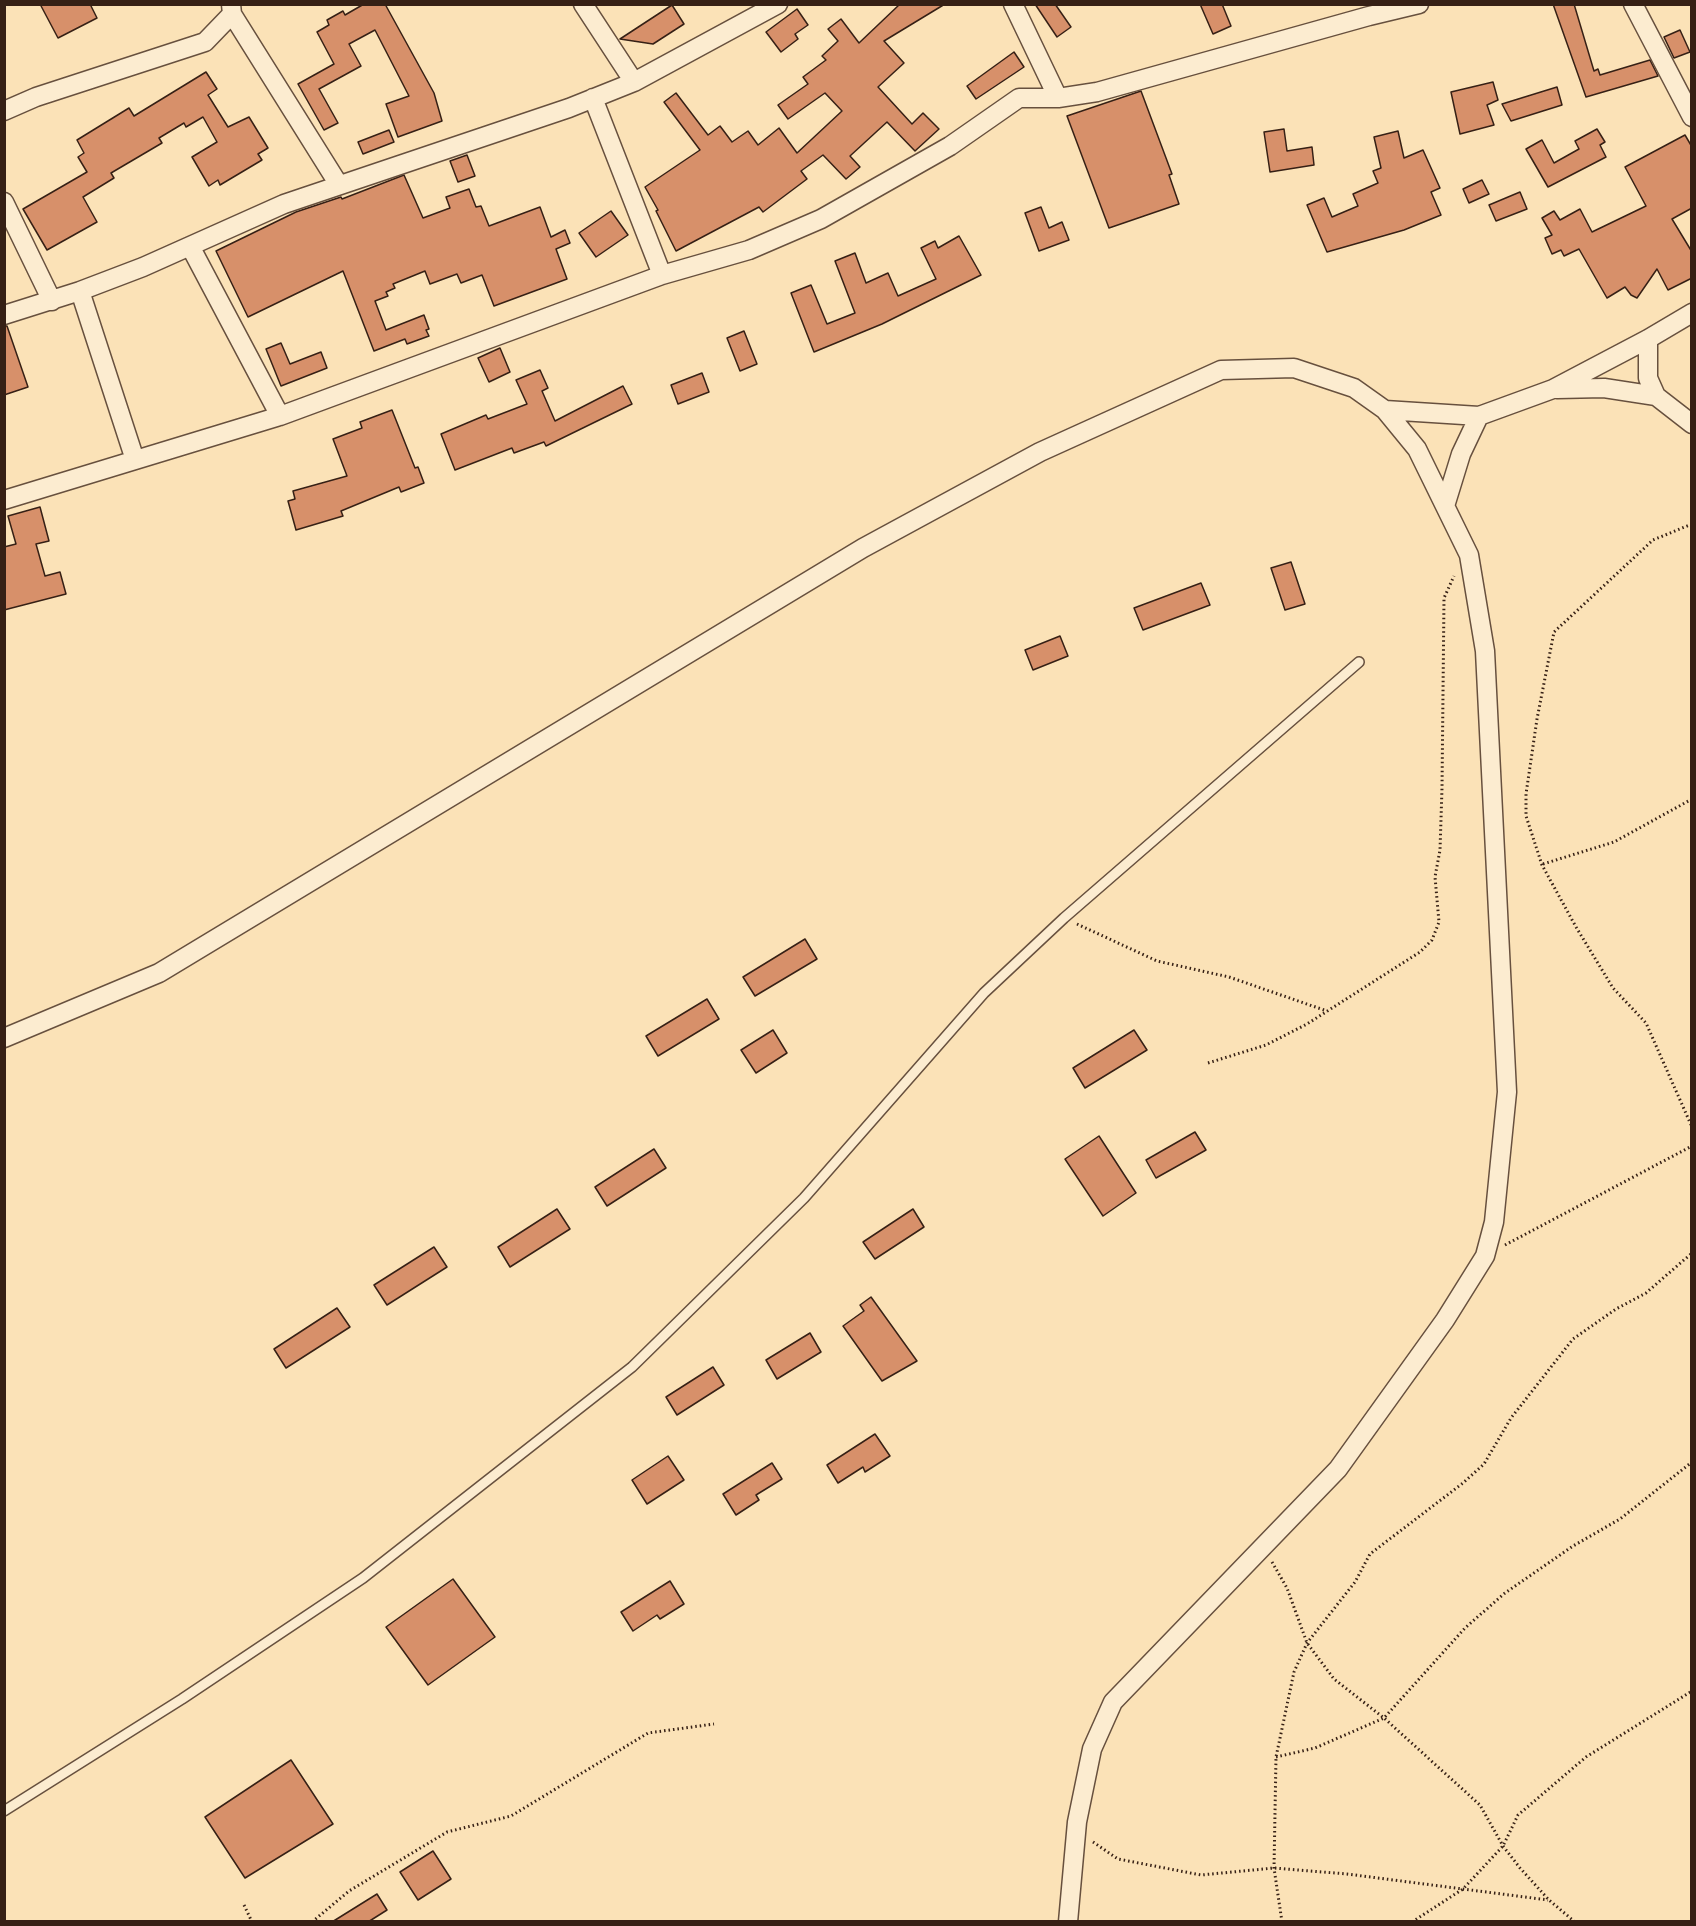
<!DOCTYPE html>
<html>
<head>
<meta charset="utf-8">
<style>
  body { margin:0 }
  #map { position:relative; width:1696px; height:1926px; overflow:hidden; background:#fbe2b7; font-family:"IM FELL Great Primer",serif }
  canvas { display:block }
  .frame { position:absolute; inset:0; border:6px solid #362015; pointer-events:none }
</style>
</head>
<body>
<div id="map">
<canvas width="1696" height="1926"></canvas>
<div class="frame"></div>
</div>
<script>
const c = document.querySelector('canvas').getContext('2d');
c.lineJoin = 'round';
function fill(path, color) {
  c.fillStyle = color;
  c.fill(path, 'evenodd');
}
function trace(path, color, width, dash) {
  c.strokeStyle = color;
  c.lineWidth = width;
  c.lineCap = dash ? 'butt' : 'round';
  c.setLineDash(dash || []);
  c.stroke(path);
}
const building = new Path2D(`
  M40,4H90L97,18L58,38Z
  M364,4H385L434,93L442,121L398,137L386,104L409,96L375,30L349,44L361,66L319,89L338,123L324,130L298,84L334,64L317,32L329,25L327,20L343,11L345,15Z
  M900,4H945L884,41L904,63L878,87L912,124L923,113L939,129L915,151L887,122L850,156L860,167L846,179L823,155L801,171L807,179L763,212L759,207L676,251L656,211L658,210L645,187L700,150L664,102L676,93L708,135L720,126L732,142L748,131L758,145L779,128L797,153L842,111L825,93L788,119L778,105L808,84L803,77L826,60L822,56L838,41L828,29L841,19L859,43Z
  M1035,4H1055L1071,27L1057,37Z
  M1200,4H1222L1231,26L1213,34Z
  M1553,4H1574L1594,71L1598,69L1600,75L1650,60L1658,76L1586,97Z
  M672,5L684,24L653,44L620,39Z
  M797,9L808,25L795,34L798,39L781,52L766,32Z
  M1680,30L1690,52L1674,58L1664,37Z
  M1014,52L1024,67L976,99L967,86Z
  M206,72L217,89L208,95L228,127L249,117L268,148L258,154L262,160L220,185L218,180L209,186L192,157L217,142L203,117L186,127L184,123L159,138L162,143L111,173L114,178L83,197L97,222L47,250L23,209L87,172L78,157L84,153L77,140L129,108L134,116Z
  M1493,82L1498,100L1487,105L1494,125L1460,134L1451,92Z
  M1557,87L1562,105L1511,121L1502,104Z
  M1141,91L1172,174L1169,175L1179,204L1109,228L1067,116Z
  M1284,129L1287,151L1312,147L1314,165L1270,172L1264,132Z
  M1597,129L1605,142L1600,145L1606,157L1548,187L1526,149L1542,140L1554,163L1579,149L1575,141Z
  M389,130L394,142L363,154L358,142Z
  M1398,131L1404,158L1423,150L1440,188L1431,192L1441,215L1404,230L1327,252L1307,205L1324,198L1332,217L1358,206L1353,194L1378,183L1373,171L1381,168L1374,137Z
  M1685,135L1692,147V208L1672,219L1692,252V278L1668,290L1657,269L1637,298L1631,295L1625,287L1607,298L1579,249L1564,256L1561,250L1552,254L1545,238L1552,235L1542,218L1554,211L1560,220L1580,209L1592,232L1646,206L1625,167Z
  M467,155L475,176L458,182L450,161Z
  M404,175L423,218L450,208L446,197L469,189L476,207L481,206L489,226L540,207L551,237L565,230L570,243L556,249L567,279L494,306L482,275L461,283L457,274L430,284L425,271L393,284L395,288L386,292L388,296L375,301L386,330L424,315L429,329L426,330L429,336L407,344L405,339L374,351L343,271L248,317L216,251L296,212L341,197L342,199Z
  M1482,180L1489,194L1469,203L1463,189Z
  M1520,192L1527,209L1496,221L1489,205Z
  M1041,207L1049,228L1062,222L1069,240L1039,251L1025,213Z
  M611,211L628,235L596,257L579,233Z
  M959,236L981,275L882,324L814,352L791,293L811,285L827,324L855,313L835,261L855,253L866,283L888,273L898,296L936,279L921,248L935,241L938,248Z
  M4,326H7L28,387L4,395Z
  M744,331L757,364L740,371L727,338Z
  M281,343L290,364L321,352L327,368L281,386L266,349Z
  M500,348L510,372L489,382L478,358Z
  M540,370L548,388L542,391L555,421L623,386L632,404L546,446L544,442L514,453L512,448L455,470L441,434L486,415L488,419L527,404L516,380Z
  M702,373L709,392L678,404L671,385Z
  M392,410L415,468L418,467L424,483L401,492L399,487L341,511L343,516L296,530L288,501L295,499L293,491L347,476L333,439L362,428L360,422Z
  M40,507L49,541L36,544L45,576L60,572L66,594L4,610V547L16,544L8,516Z
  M1291,562L1305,604L1285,610L1271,568Z
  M1201,583L1210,605L1143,630L1134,608Z
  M1060,636L1068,656L1033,670L1025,650Z
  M805,939L817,959L755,996L743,977Z
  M707,999L719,1019L658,1056L646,1036Z
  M773,1030L787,1053L756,1073L741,1050Z
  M1134,1030L1147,1050L1085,1088L1073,1068Z
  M1195,1132L1206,1150L1156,1178L1146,1160Z
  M1099,1136L1136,1193L1103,1216L1065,1159Z
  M654,1149L666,1168L607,1206L595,1187Z
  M557,1209L570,1229L510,1267L498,1247Z
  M913,1209L924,1227L875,1259L863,1242Z
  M434,1247L447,1267L387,1305L374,1285Z
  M871,1297L917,1361L882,1381L843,1326L864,1311L860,1305Z
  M337,1308L350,1327L286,1368L274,1349Z
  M810,1333L821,1352L777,1379L766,1360Z
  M713,1367L724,1385L677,1415L666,1397Z
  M875,1434L890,1456L865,1472L863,1467L838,1483L827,1465Z
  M668,1456L684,1480L647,1504L632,1480Z
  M772,1463L782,1479L756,1495L759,1500L736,1515L723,1494Z
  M453,1579L495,1637L428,1685L386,1627Z
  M670,1581L684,1604L660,1619L657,1615L633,1631L621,1612Z
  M291,1760L333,1824L245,1878L205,1817Z
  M433,1851L451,1879L418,1900L400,1872Z
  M377,1894L387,1910L368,1922H332Z`);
const path = new Path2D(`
  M1692,524L1653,540L1554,632L1537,719L1526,794V816L1542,865L1576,927L1613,988L1646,1023L1692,1127
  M1543,864L1614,842L1692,799
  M1077,924L1157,961L1229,977L1327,1011
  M1208,1063L1266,1045L1307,1024L1420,952L1432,940L1439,922L1435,877L1440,850L1442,788L1444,598L1454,576
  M1505,1245L1692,1146
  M1272,1562L1287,1588L1307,1643L1334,1679L1384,1718L1480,1805L1503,1846L1520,1868L1549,1900L1575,1922
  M1276,1757L1315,1748L1384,1718L1465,1628L1505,1593L1573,1546L1620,1519L1692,1462
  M1093,1842L1118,1859L1201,1875L1274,1868L1347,1874L1548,1900
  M244,1905L252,1922
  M312,1922L349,1891L447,1832L511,1816L648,1733L714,1724
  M1282,1922L1274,1868L1276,1757L1294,1672L1307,1643L1355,1582L1370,1554L1463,1483L1484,1464L1511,1418L1573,1339L1616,1309L1646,1293L1692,1253
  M1412,1922L1463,1889L1503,1846L1518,1815L1586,1757L1692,1691`);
const lane = new Path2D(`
  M4,1811L182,1699L363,1578L632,1367L804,1198L984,993L1064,918L1359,662`);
const street = new Path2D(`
  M583,4L634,82
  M1013,4L1058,98L1097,92L1369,16L1419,4
  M1633,4L1692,117
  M232,14L339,185
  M4,111L36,97L205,42L232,14L231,4
  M4,202L52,301
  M190,246L280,416
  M662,275L749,250L821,219L950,146L1019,98H1058
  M80,291L135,460
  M4,315L80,291L143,267L284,204L569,108L634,82L778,4
  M1648,339V378L1656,396
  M1557,389L1604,388L1656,396L1692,424
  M1385,410L1479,416L1553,389L1648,339L1692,313
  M4,500L280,416L662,275L593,98
  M1445,506L1461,454L1479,416
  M4,1038L159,973L863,548L1040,452L1221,370L1294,368L1354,388L1385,410L1417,449L1469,555L1485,651L1507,1092L1494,1222L1485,1256L1445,1320L1338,1469L1113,1702L1092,1749L1077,1822L1068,1922`);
fill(building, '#d7906a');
trace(building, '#362015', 1.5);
trace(lane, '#67503e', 12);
trace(street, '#67503e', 21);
trace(path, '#362015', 3, [1.5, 3]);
trace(lane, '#fcecd0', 9);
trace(street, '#fcecd0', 18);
</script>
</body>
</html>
